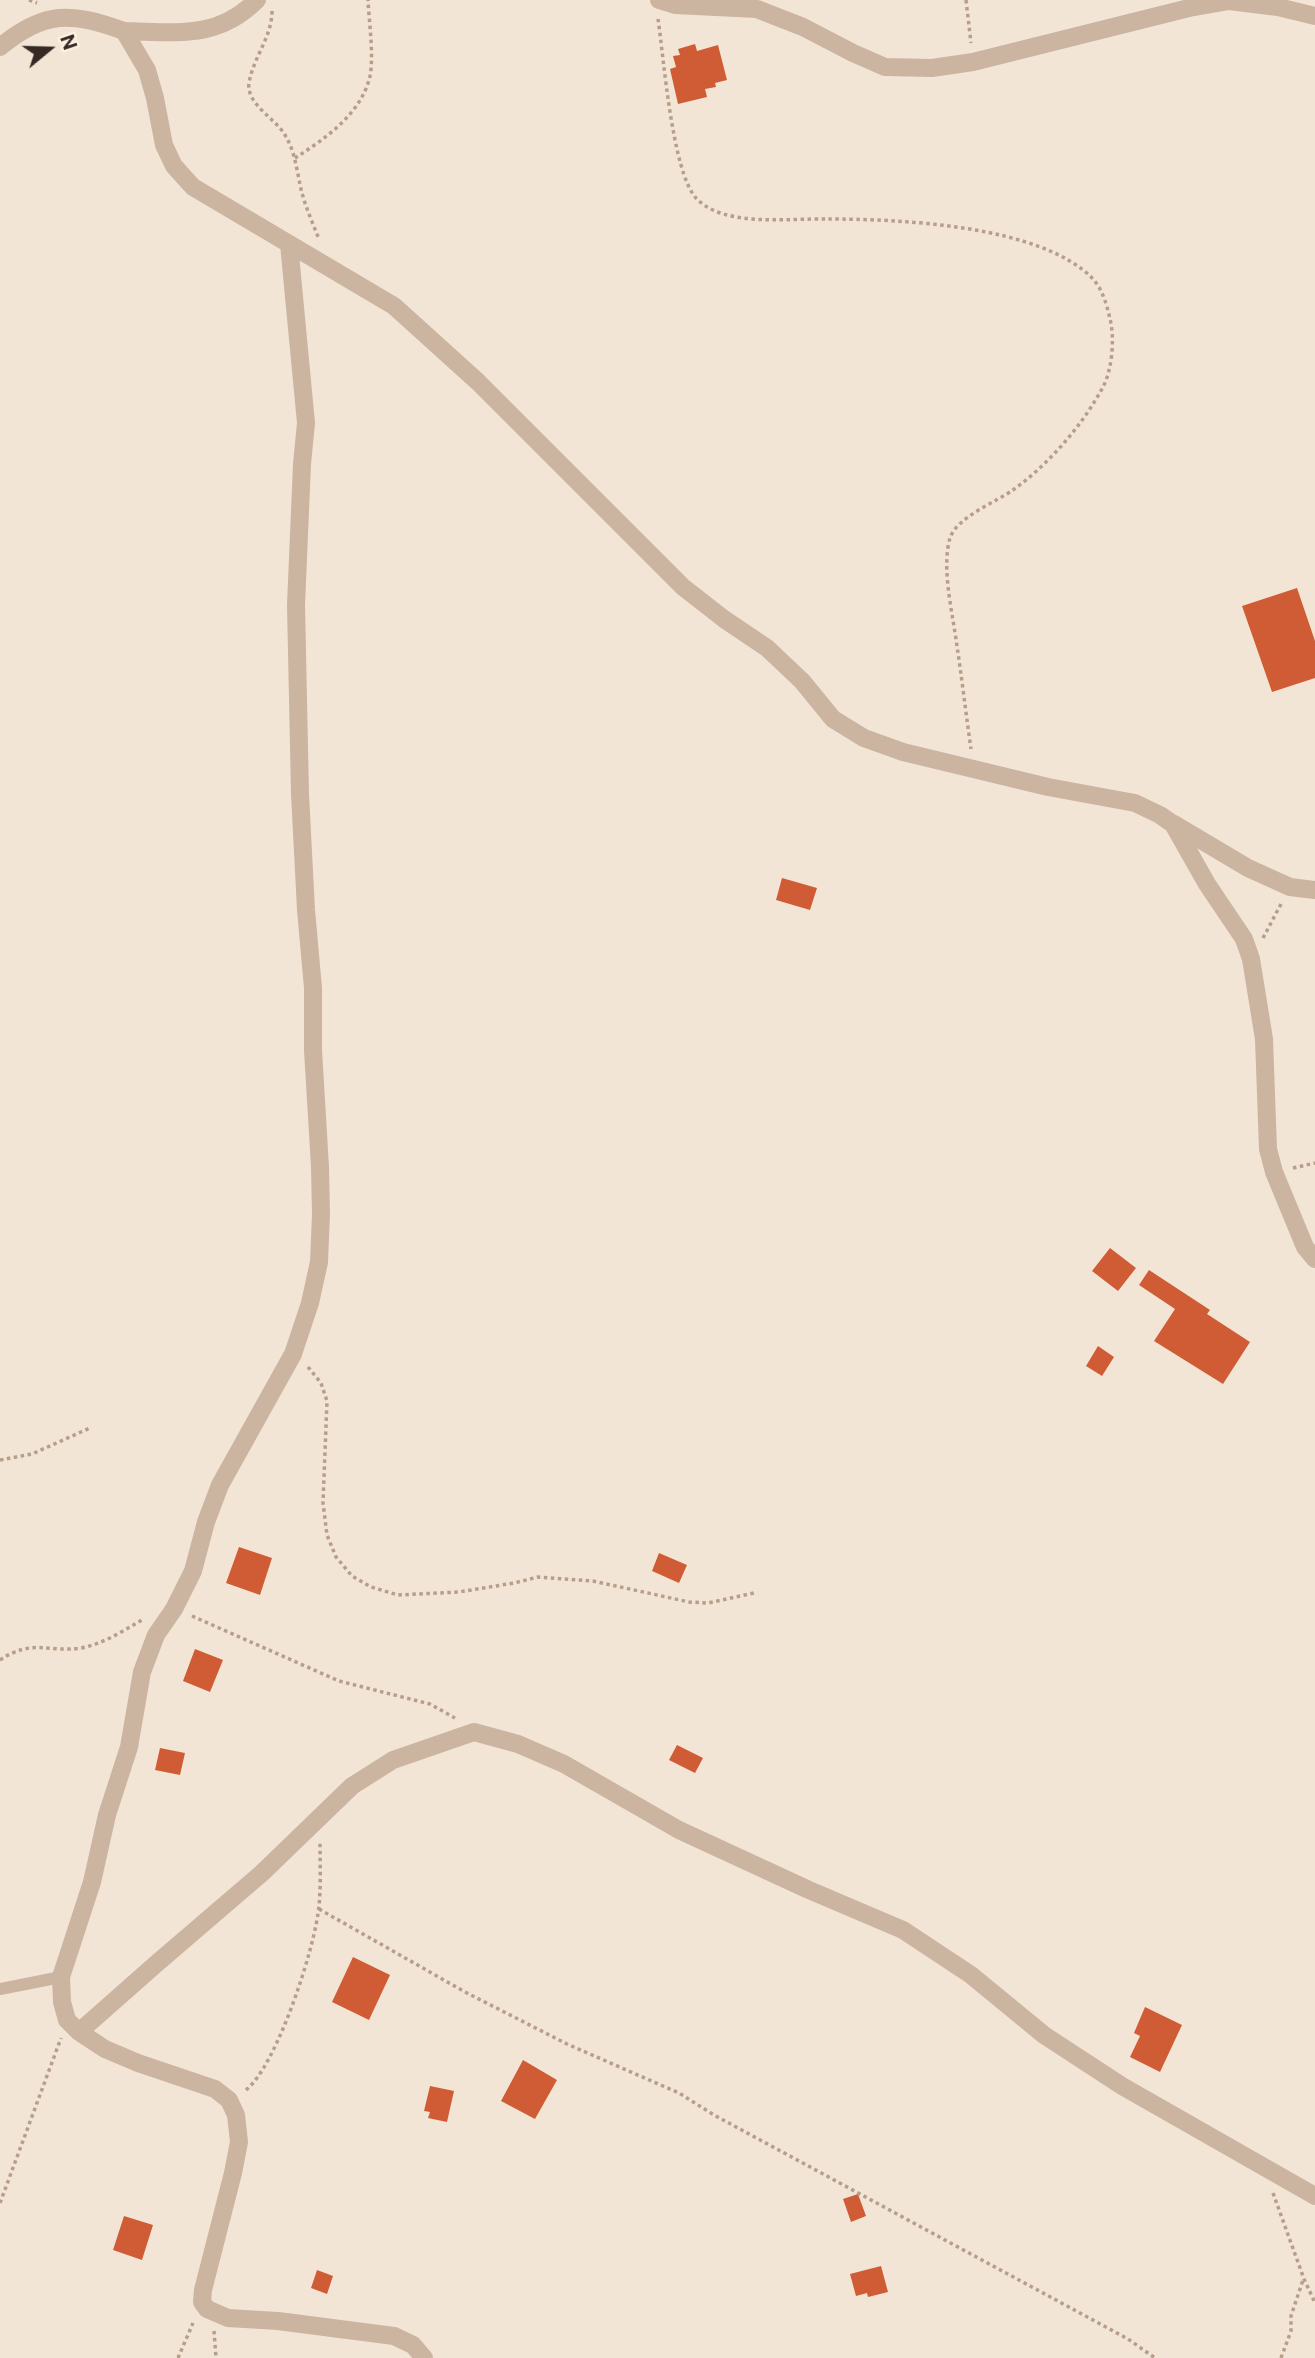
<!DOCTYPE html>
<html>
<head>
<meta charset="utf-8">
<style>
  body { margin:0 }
  #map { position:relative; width:1315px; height:2358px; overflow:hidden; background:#f3e5d5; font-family:"Public Sans",sans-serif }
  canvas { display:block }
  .north { position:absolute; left:14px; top:14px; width:70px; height:70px; -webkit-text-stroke:5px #faefe1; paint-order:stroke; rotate:71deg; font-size:19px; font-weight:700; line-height:28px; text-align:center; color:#342924 }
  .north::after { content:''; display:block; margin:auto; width:24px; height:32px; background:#342924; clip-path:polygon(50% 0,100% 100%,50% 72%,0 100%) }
</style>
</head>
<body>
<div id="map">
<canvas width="1315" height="2358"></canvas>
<div class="north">N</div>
</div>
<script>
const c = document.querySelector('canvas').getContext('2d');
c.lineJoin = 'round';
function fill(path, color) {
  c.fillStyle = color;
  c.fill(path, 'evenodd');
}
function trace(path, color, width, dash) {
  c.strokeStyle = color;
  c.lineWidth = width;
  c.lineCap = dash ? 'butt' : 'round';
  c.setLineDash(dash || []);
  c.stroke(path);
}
const building = new Path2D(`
  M695,44L697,51L718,45L727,80L715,83L716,87L705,89L707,97L678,104L670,69L676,67L673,56L680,55L678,49Z
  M1297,588L1315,641V678L1272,692L1242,606Z
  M782,878L817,888L810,910L776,900Z
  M1110,1248L1136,1268L1118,1291L1092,1271Z
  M1149,1270L1210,1310L1207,1314L1250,1342L1223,1384L1154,1341L1175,1309L1139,1285Z
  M1098,1346L1114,1357L1102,1376L1086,1366Z
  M239,1547L272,1558L260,1595L226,1583Z
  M659,1553L687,1565L679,1583L652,1571Z
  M195,1649L223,1660L210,1692L183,1681Z
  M677,1745L703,1758L695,1773L669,1760Z
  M160,1748L185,1753L180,1775L155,1770Z
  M353,1957L390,1975L369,2020L332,2002Z
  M1145,2007L1182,2025L1160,2072L1130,2057L1140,2036L1134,2033Z
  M523,2060L557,2080L535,2119L501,2101Z
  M430,2086L454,2091L447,2122L428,2118L430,2112L424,2111Z
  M858,2194L866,2216L851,2222L843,2199Z
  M124,2216L153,2225L142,2260L113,2250Z
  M881,2266L888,2292L868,2297L867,2293L856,2296L850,2274Z
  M317,2270L333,2276L327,2294L311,2288Z`);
const path = new Path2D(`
  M29,0L37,3
  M966,0L971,43
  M272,11C272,37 253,58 249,83C246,104 276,119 285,135C296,153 297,174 302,193C306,208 313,224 319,239
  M658,19C664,59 672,171 696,198C724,228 789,218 828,219C899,219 1040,225 1092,278C1102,288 1107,305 1110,319C1115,338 1112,370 1103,387C1082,426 1049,464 1013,490C996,502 957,517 950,538C941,568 953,615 957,646C962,680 966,714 971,749
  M295,158C325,139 362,113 370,76C374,55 369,22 368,0
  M1263,938L1281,904
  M1293,1168L1315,1163
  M308,1367L321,1383L327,1401L323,1503L327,1535L336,1557L352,1576L371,1587L398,1595L459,1592L514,1583L538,1577L593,1581L689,1602L708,1603L754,1593
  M0,1460L32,1454L90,1428
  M192,1616L339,1681L430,1704L455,1718
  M0,1660C33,1638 48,1653 81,1648C103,1644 123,1631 142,1620
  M319,1909L465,1992L567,2044L679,2093L714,2115L1128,2339L1155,2358
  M246,2090C277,2065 315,1948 319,1906C321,1885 320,1863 320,1842
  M1273,2193L1304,2279L1315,2303
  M0,2203L61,2038
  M214,2331L216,2358
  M178,2358L193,2323
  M1281,2358L1291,2331V2316L1303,2280`);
const service = new Path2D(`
  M0,1989L61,1977`);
const minor = new Path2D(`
  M659,0L675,5L757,9L803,27L853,53L885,67L932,68L973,62L1189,8L1229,1L1278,7L1315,16
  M124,31C177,32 217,40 257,0
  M0,47C45,10 71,12 124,31L147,70L155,98L164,145L174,166L193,187L394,306L478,382L683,587L724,619L767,648L802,681L833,719L864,738L903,752L1048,787L1135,803L1160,815L1173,824L1207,884L1244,939L1251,959L1264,1039L1268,1149L1274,1172L1305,1247L1315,1259
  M289,244L306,423L302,464L296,605L300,794L306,910L313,988V1050L320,1167L321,1214L319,1262L310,1303L293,1354L220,1485L206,1522L193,1571L174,1609L156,1635L142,1672L129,1747L107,1815L92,1882L61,1977L62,2002L67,2020L79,2032L105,2049L138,2063L215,2089L229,2100L236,2115L239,2142L233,2173L203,2290L202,2302L207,2309L228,2318L278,2321L394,2336L413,2345L424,2358
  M1174,824L1248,868L1290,887L1315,890
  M79,2032L156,1964L262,1873L352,1786L393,1760L474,1732L518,1744L564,1764L679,1830L809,1890L903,1930L971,1975L1044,2035L1122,2086L1315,2196`);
fill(building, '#d05c35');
trace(path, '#b79e8b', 3.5, [3.5, 3.5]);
trace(service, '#cbb4a0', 12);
trace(minor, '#cbb4a0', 18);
</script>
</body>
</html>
